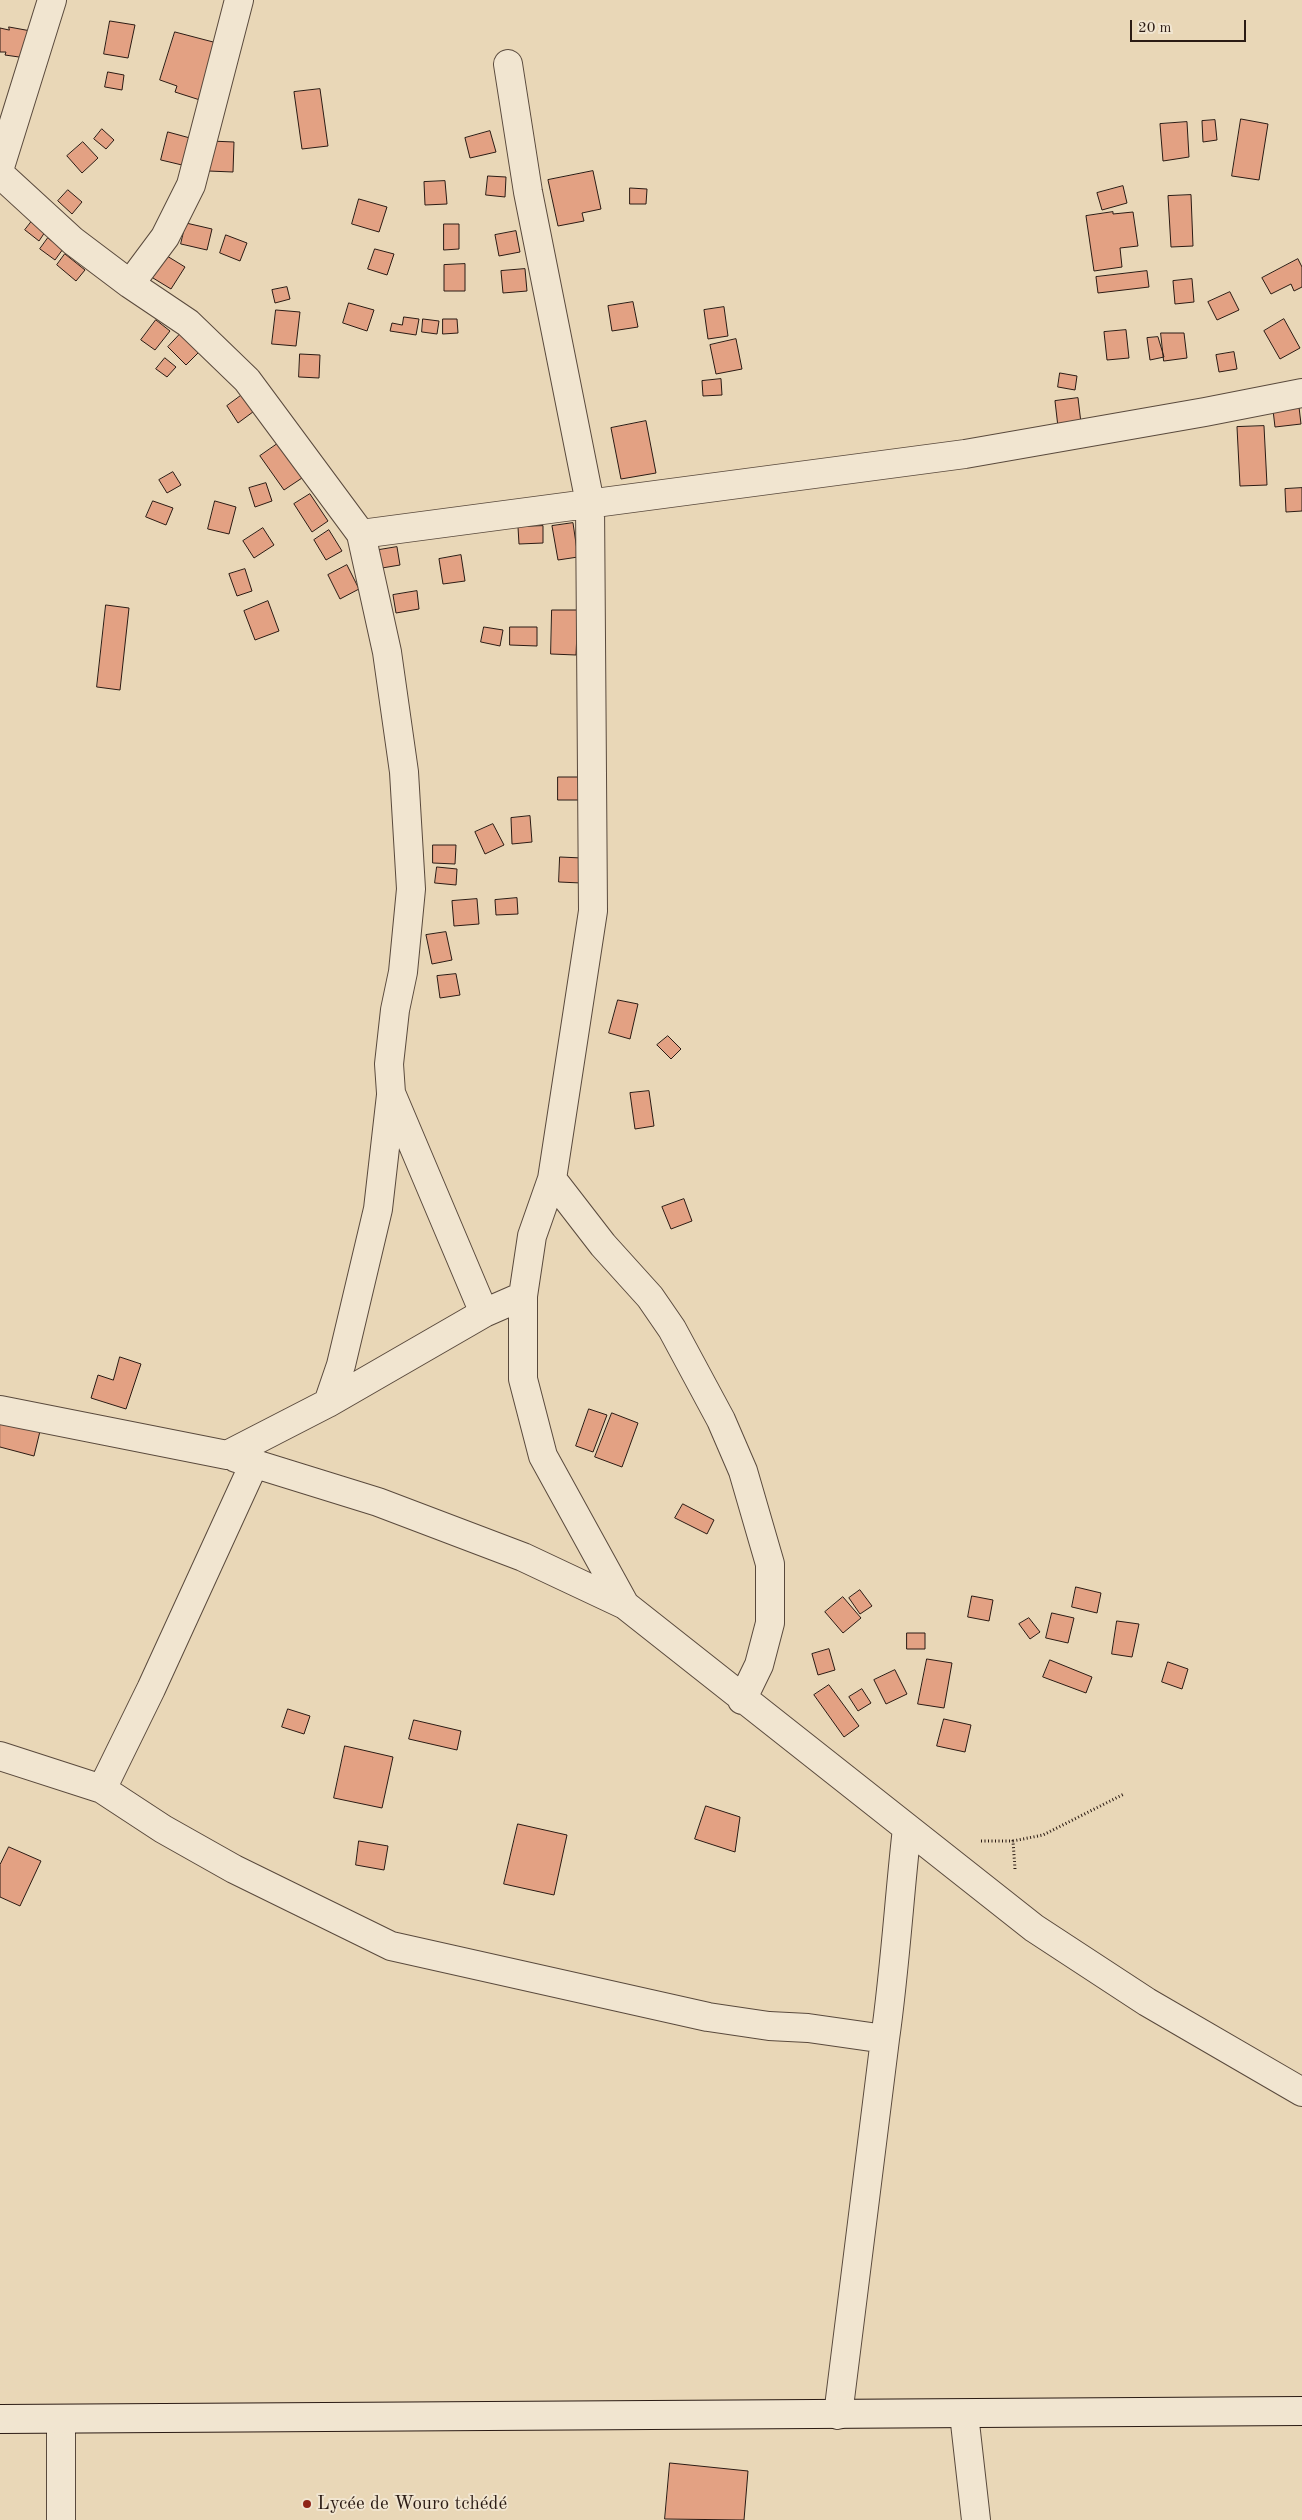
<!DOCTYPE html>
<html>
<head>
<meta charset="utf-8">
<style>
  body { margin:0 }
  #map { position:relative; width:1302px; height:2520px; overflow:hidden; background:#e9d7b7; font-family:"Old Standard TT",serif }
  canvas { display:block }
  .scale { position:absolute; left:1130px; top:20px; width:116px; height:22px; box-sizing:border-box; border:2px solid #2b1b14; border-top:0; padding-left:6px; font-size:15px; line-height:18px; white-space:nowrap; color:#2b1b14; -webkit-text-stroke:4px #f1e5d0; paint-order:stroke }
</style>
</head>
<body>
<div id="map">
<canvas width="1302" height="2520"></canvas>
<div class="scale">20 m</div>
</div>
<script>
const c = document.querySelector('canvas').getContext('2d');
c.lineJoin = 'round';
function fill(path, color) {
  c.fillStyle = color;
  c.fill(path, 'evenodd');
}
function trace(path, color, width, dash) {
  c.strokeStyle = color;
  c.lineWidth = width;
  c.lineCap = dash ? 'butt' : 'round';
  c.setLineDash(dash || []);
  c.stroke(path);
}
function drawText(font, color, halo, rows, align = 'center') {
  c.font = font + ' "Old Standard TT",serif';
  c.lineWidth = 4;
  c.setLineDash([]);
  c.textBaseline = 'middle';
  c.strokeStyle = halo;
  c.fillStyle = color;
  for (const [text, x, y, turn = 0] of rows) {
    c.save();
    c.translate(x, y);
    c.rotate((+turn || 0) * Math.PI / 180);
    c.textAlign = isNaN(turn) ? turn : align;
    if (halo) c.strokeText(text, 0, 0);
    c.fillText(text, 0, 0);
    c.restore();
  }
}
const building = new Path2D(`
  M110,21L135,25L128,58L104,54Z
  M9,27L31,31L26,58L5,55L6,52H0V28L9,30Z
  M175,32L217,43L200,100L175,92L177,86L160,80Z
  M108,72L124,75L122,90L105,87Z
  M320,89L328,146L302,149L294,92Z
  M1241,119L1268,124L1259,180L1232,176Z
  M1215,120L1217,140L1203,142L1202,121Z
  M1187,122L1189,157L1163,161L1160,124Z
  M102,129L114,140L106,149L94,139Z
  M490,131L496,152L470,158L465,138Z
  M168,132L190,138L182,165L161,160Z
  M210,141L234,142L233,172L208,171Z
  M83,142L98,158L82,173L67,156Z
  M593,171L601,209L582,213L584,221L558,226L548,180Z
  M488,176L506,177L505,197L486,195Z
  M445,181L447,204L425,205L424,182Z
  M1123,186L1127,203L1102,210L1097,193Z
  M630,188L647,189L646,204H630Z
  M68,190L82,202L72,214L58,201Z
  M1191,195L1193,246L1171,247L1168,196Z
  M359,199L387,207L379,232L352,224Z
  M1113,212V214L1133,212L1138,246L1120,248L1122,267L1094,271L1086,216Z
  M32,221L45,232L39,241L25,230Z
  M186,223L212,229L207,250L181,244Z
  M444,224H459V249L444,250Z
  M516,231L520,252L499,256L495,235Z
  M226,235L247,243L240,261L220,253Z
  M48,238L63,249L55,260L40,249Z
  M375,249L394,254L387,275L368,269Z
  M65,254L85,270L76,281L57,265Z
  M167,256L185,267L171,289L153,278Z
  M1298,259L1302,267V287L1294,291L1291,284L1271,294L1262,278Z
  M465,264V291H444V265Z
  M525,269L527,291L503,293L501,271Z
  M1147,271L1149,287L1098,293L1096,277Z
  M1192,279L1194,302L1175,304L1173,281Z
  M287,287L290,299L275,303L272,290Z
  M1230,292L1239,310L1217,320L1208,302Z
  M633,302L638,327L612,331L608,306Z
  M349,303L374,310L367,331L343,323Z
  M724,307L728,336L708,339L704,310Z
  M276,310L300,312L296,346L272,344Z
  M404,317L419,319L416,335L390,331L392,323L402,325Z
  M423,319L439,321L437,334L422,332Z
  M443,319H457L458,333L443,334Z
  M1284,319L1300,348L1280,359L1264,331Z
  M156,320L170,331L155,350L141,340Z
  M1126,330L1129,358L1107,360L1104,332Z
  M182,332L201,350L186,365L168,347Z
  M1161,333H1184L1187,358L1164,361Z
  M1158,337L1164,357L1150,360L1147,338Z
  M736,339L742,369L716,374L710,345Z
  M1234,352L1237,369L1219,372L1216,355Z
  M300,354L320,355L319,378L299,377Z
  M165,358L176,367L167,377L156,369Z
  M1060,373L1077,376L1075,390L1058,387Z
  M721,379L722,395L703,396L702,381Z
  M250,389L261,406L238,423L227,406Z
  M1078,398L1081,423L1058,427L1055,401Z
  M1299,407L1301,424L1275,427L1273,410Z
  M646,421L656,473L621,479L611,428Z
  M1264,426L1267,485L1240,486L1237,427Z
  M283,440L305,476L284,490L260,456Z
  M173,472L181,485L167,493L159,480Z
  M266,483L272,501L255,507L249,488Z
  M1302,488V511L1286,512L1285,489Z
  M310,494L328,521L312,532L294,504Z
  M153,501L173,508L166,525L146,517Z
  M215,501L236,507L229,534L208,529Z
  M573,523L578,557L558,560L552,526Z
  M543,526V543L519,544L518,527Z
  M263,528L274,545L254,558L243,541Z
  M329,530L342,551L326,560L314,540Z
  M397,547L400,565L382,568L379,550Z
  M461,555L465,581L443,584L439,559Z
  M347,565L359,589L340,599L328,575Z
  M245,569L252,591L237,596L229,574Z
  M417,591L419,609L396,613L393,595Z
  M268,601L279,631L255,640L244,611Z
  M106,605L129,608L120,690L97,687Z
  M552,610H578L576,655L551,654Z
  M484,627L503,630L500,646L481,642Z
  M510,627H537V646L510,645Z
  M558,777H579V800H558Z
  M530,816L532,842L512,844L511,818Z
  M493,824L504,845L485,854L475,832Z
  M433,845H456L455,864L433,863Z
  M560,857L582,858L581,883L559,882Z
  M437,867L457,869L456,885L435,883Z
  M517,898L518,914L496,915L495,900Z
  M477,899L479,924L454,926L452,901Z
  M446,932L452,960L432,964L426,935Z
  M456,974L460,995L440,998L437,976Z
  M618,1000L638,1004L630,1039L609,1033Z
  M668,1036L681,1049L671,1059L657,1045Z
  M649,1091L654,1126L635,1129L630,1093Z
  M684,1199L692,1221L671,1229L662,1207Z
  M120,1357L141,1364L126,1409L91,1398L98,1375L113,1380Z
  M589,1409L607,1415L593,1452L576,1446Z
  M612,1413L638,1423L622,1467L595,1457Z
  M0,1417L41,1427L34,1456L0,1447Z
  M683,1504L714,1520L707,1534L675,1518Z
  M1076,1587L1101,1593L1097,1613L1072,1607Z
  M860,1590L872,1606L860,1614L849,1598Z
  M972,1596L993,1600L989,1621L968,1617Z
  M843,1597L861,1618L843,1633L825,1612Z
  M1052,1613L1074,1618L1068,1643L1046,1638Z
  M1029,1618L1040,1632L1030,1639L1019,1624Z
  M1117,1621L1139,1624L1132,1657L1112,1654Z
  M907,1633H925V1649H907Z
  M829,1649L835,1670L818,1675L812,1654Z
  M927,1659L952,1663L944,1708L918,1704Z
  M1050,1660L1092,1677L1086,1693L1043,1677Z
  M1168,1662L1188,1669L1182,1689L1162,1682Z
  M895,1670L907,1694L886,1704L874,1680Z
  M829,1685L859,1726L844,1737L814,1695Z
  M862,1689L871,1703L858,1711L849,1697Z
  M288,1709L310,1716L304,1734L282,1727Z
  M944,1719L971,1725L965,1752L937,1746Z
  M414,1720L461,1731L457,1750L409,1739Z
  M345,1746L393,1757L382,1808L334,1798Z
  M706,1806L740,1817L735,1852L695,1839Z
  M518,1824L567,1835L554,1895L504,1884Z
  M359,1841L388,1846L384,1870L356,1865Z
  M9,1847L41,1861L20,1906L0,1897V1865Z
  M670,2463L748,2471L744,2520L665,2519Z`);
const path = new Path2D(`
  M981,1841H1013
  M1015,1869L1013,1841L1043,1835L1124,1794`);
const minor = new Path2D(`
  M508,64L528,192L590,503L593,911L552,1179L532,1236L523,1296V1379L543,1456L625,1605L1034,1928L1147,2002L1302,2092
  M0,167L52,0
  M0,174L73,241L130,284L188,323L247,380L361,534L965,454L1205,412L1302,393
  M130,284L165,237L191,185L239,0
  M361,534L387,652L404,772L411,889L403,972L395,1010L389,1064L391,1093L484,1313
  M552,1179L603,1245L650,1297L672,1329L721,1420L743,1471L770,1564V1623L759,1665L742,1700
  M328,1403L341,1365L378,1209L391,1095
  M0,1410L227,1455L328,1403L484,1313L523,1296
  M236,1458L378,1502L523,1557L625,1605
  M254,1464L151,1689L102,1789L163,1829L234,1869L391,1946L708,2017L769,2026L808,2028L885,2039C895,1969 899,1899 907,1828
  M0,1756L102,1789
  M964,2414L976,2520
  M838,2415L885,2039
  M61,2419V2520`);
const secondary = new Path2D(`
  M0,2419L1302,2411`);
const markers = [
  [307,2504,5,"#8f2418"]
];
const poiNames = [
  ["Lycée de Wouro tchédé",317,2504]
];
fill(building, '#e3a183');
trace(building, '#2b1b14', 1);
trace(minor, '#5a4a3d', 30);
trace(secondary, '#2b1b14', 30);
trace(path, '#2b1b14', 3, [1, 2.5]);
trace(minor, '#f1e5d0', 28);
trace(secondary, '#f1e5d0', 28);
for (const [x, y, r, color] of markers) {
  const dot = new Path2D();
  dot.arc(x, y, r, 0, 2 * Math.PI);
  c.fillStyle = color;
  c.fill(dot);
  trace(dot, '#f1e5d0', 2);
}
drawText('19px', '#2b1b14', '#f1e5d0', poiNames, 'left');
</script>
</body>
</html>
